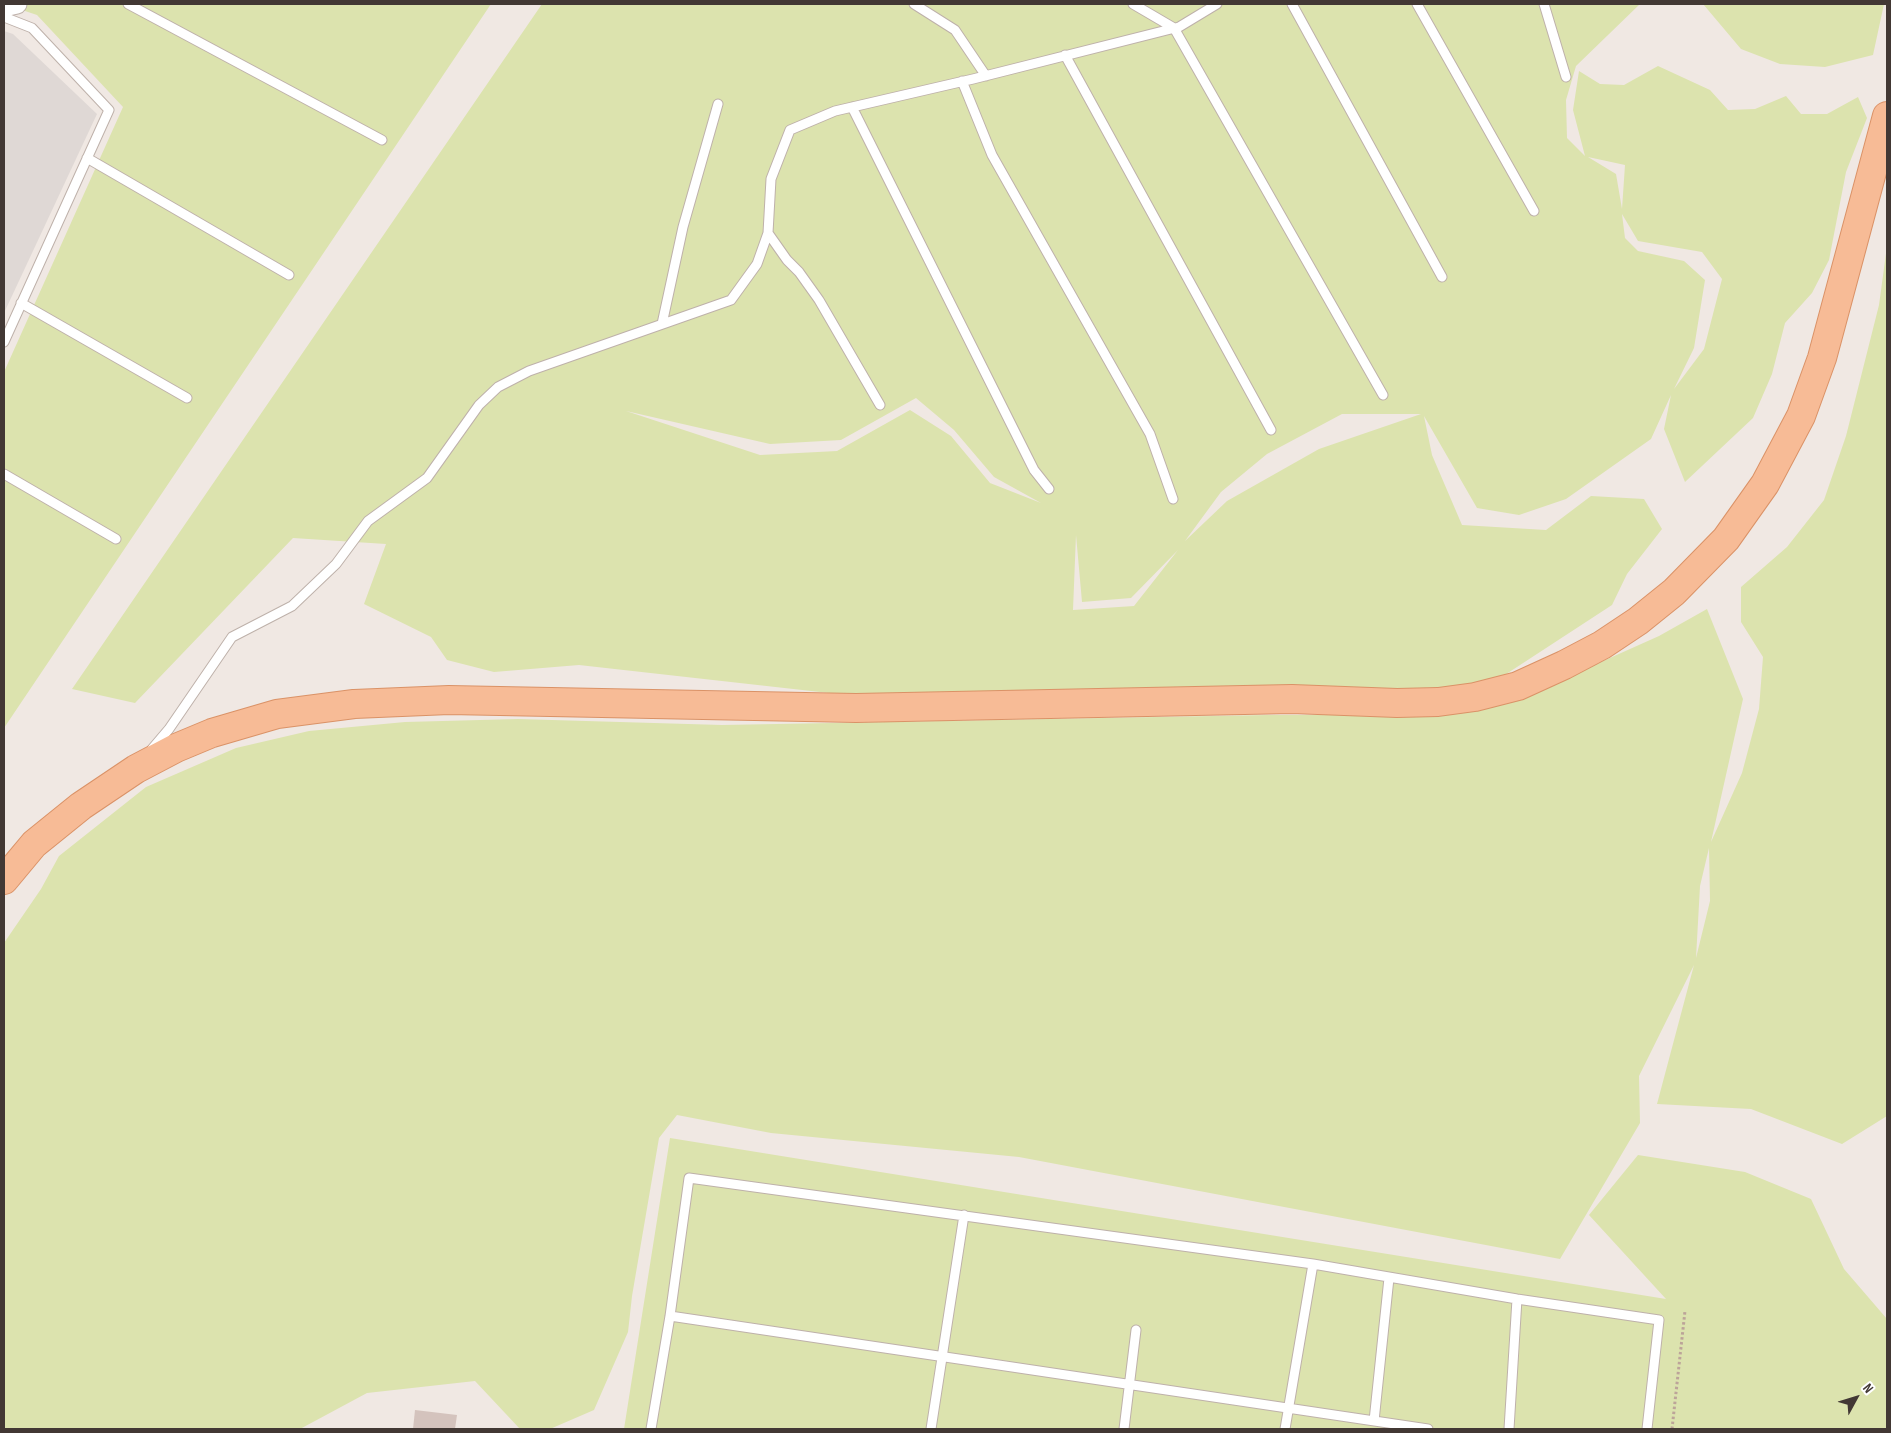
<!DOCTYPE html>
<html>
<head>
<meta charset="utf-8">
<style>
  body { margin:0 }
  #map { position:relative; width:1891px; height:1433px; overflow:hidden; background:#f0e8e3; font-family:"Sofia Sans Condensed",sans-serif }
  canvas { display:block }
  .frame { position:absolute; inset:0; border:5px solid #423834; pointer-events:none }
  .north { position:absolute; left:1831px; top:1373px; width:50px; height:50px; -webkit-text-stroke:4px #fff; paint-order:stroke; rotate:51deg; font-size:14px; font-weight:700; line-height:20px; text-align:center; color:#423834 }
  .north::after { content:''; display:block; margin:auto; width:18px; height:22px; background:#423834; clip-path:polygon(50% 0,100% 100%,50% 72%,0 100%) }
</style>
</head>
<body>
<div id="map">
<canvas width="1891" height="1433"></canvas>
<div class="frame"></div>
<div class="north">N</div>
</div>
<script>
const c = document.querySelector('canvas').getContext('2d');
c.lineJoin = 'round';
function fill(path, color) {
  c.fillStyle = color;
  c.fill(path, 'evenodd');
}
function trace(path, color, width, dash) {
  c.strokeStyle = color;
  c.lineWidth = width;
  c.lineCap = dash ? 'butt' : 'round';
  c.setLineDash(dash || []);
  c.stroke(path);
}
const industrial = new Path2D(`
  M4,31L13,34L97,114L4,313Z`);
const green = new Path2D(`
  M4,4H491L4,728V372L123,107L37,15Z
  M542,4H1640L1576,66L1566,100L1567,138L1585,156L1573,110L1579,71L1600,84L1624,85L1658,66L1710,90L1728,110L1755,109L1786,96L1801,114H1827L1858,97L1867,118L1846,172L1829,260L1812,293L1785,323L1772,374L1753,418L1685,482L1664,429L1671,395L1651,439L1566,499L1519,515L1477,508L1424,416L1432,455L1462,525L1546,530L1591,496L1644,499L1662,529L1627,574L1612,605L1494,682L1429,691L1356,687L1165,688L990,694H838L579,665L494,672L447,660L431,637L364,604L386,544L293,538L135,703L72,689ZM1588,157L1625,165L1622,209L1616,174ZM1622,214L1638,241L1702,252L1722,279L1704,349L1674,389L1694,348L1705,280L1684,261L1638,251L1625,238ZM916,398L954,430L994,477L1041,503L990,483L951,436L910,410L837,451L760,455L626,411L770,444L841,440ZM1342,414H1421L1319,449L1227,501L1185,541L1221,492L1267,454ZM1076,535L1082,602L1131,598L1178,550L1134,606L1073,610Z
  M1703,4H1884L1873,55L1825,67L1780,64L1741,49Z
  M1887,246V1116L1842,1144L1751,1109L1657,1104L1694,965L1639,1076L1640,1123L1560,1259L1019,1157L771,1133L677,1115L659,1138L632,1296L628,1332L594,1410L550,1429H520L475,1381L367,1393L300,1429H4V943L41,889L59,856L146,787L236,748L309,731L405,722L518,719L722,725L1267,715H1382L1554,683L1659,636L1707,609L1743,699L1711,842L1742,773L1759,709L1763,657L1741,622V587L1787,547L1824,500L1846,436L1879,305ZM1709,848L1710,901L1696,958L1700,886Z
  M670,1138L1666,1299L1589,1215L1638,1155L1745,1172L1811,1199L1844,1269L1887,1319V1429H624Z`);
const building = new Path2D(`
  M415,1410L457,1415L455,1429H413Z`);
const path = new Path2D(`
  M1672,1429L1685,1311`);
const lane = new Path2D(`
  M128,4L382,140
  M914,4L955,30L986,76
  M1133,4L1174,28L1383,395
  M1292,4L1442,277
  M1417,4L1534,211
  M1544,4L1566,77
  M4,17L32,28L109,110L4,342
  M1065,55L1271,430
  M962,81L992,155L1150,434L1173,499
  M852,107L1034,470L1049,489
  M87,158L289,275
  M768,233L787,260L799,272L819,300L880,405
  M21,303L187,398
  M662,324L683,227L718,104
  M4,474L116,539
  M152,749L169,729L232,637L292,606L336,564L368,521L427,478L479,405L498,387L529,371L731,300L757,264L768,233L771,179L790,130L835,111L973,79L1179,27L1217,4
  M670,1316L1428,1429
  M1374,1421L1389,1278
  M651,1429L670,1316L689,1178L1313,1264L1517,1299L1659,1320L1647,1429
  M931,1429L964,1215
  M1124,1429L1136,1330
  M1285,1429L1313,1264
  M1509,1429L1517,1299`);
const street = new Path2D(`
  M4,7L17,4`);
const primary = new Path2D(`
  M4,880L34,844L81,806L136,769L176,748L212,733L277,714L354,704L449,700L856,708L1292,699L1397,703L1438,702L1475,697L1518,686L1564,665L1602,645L1638,621L1674,592L1726,539L1765,484L1801,416L1822,358L1887,116`);
fill(industrial, '#dfd8d5');
fill(green, '#dce3ae');
fill(building, '#d4c3bd');
trace(lane, '#beb1aa', 11);
trace(street, '#beb1aa', 21);
trace(primary, '#da9267', 30);
trace(path, '#bca499', 3, [2.5, 2.5]);
trace(lane, '#fff', 9);
trace(street, '#fff', 19);
trace(primary, '#f7bb96', 28);
</script>
</body>
</html>
